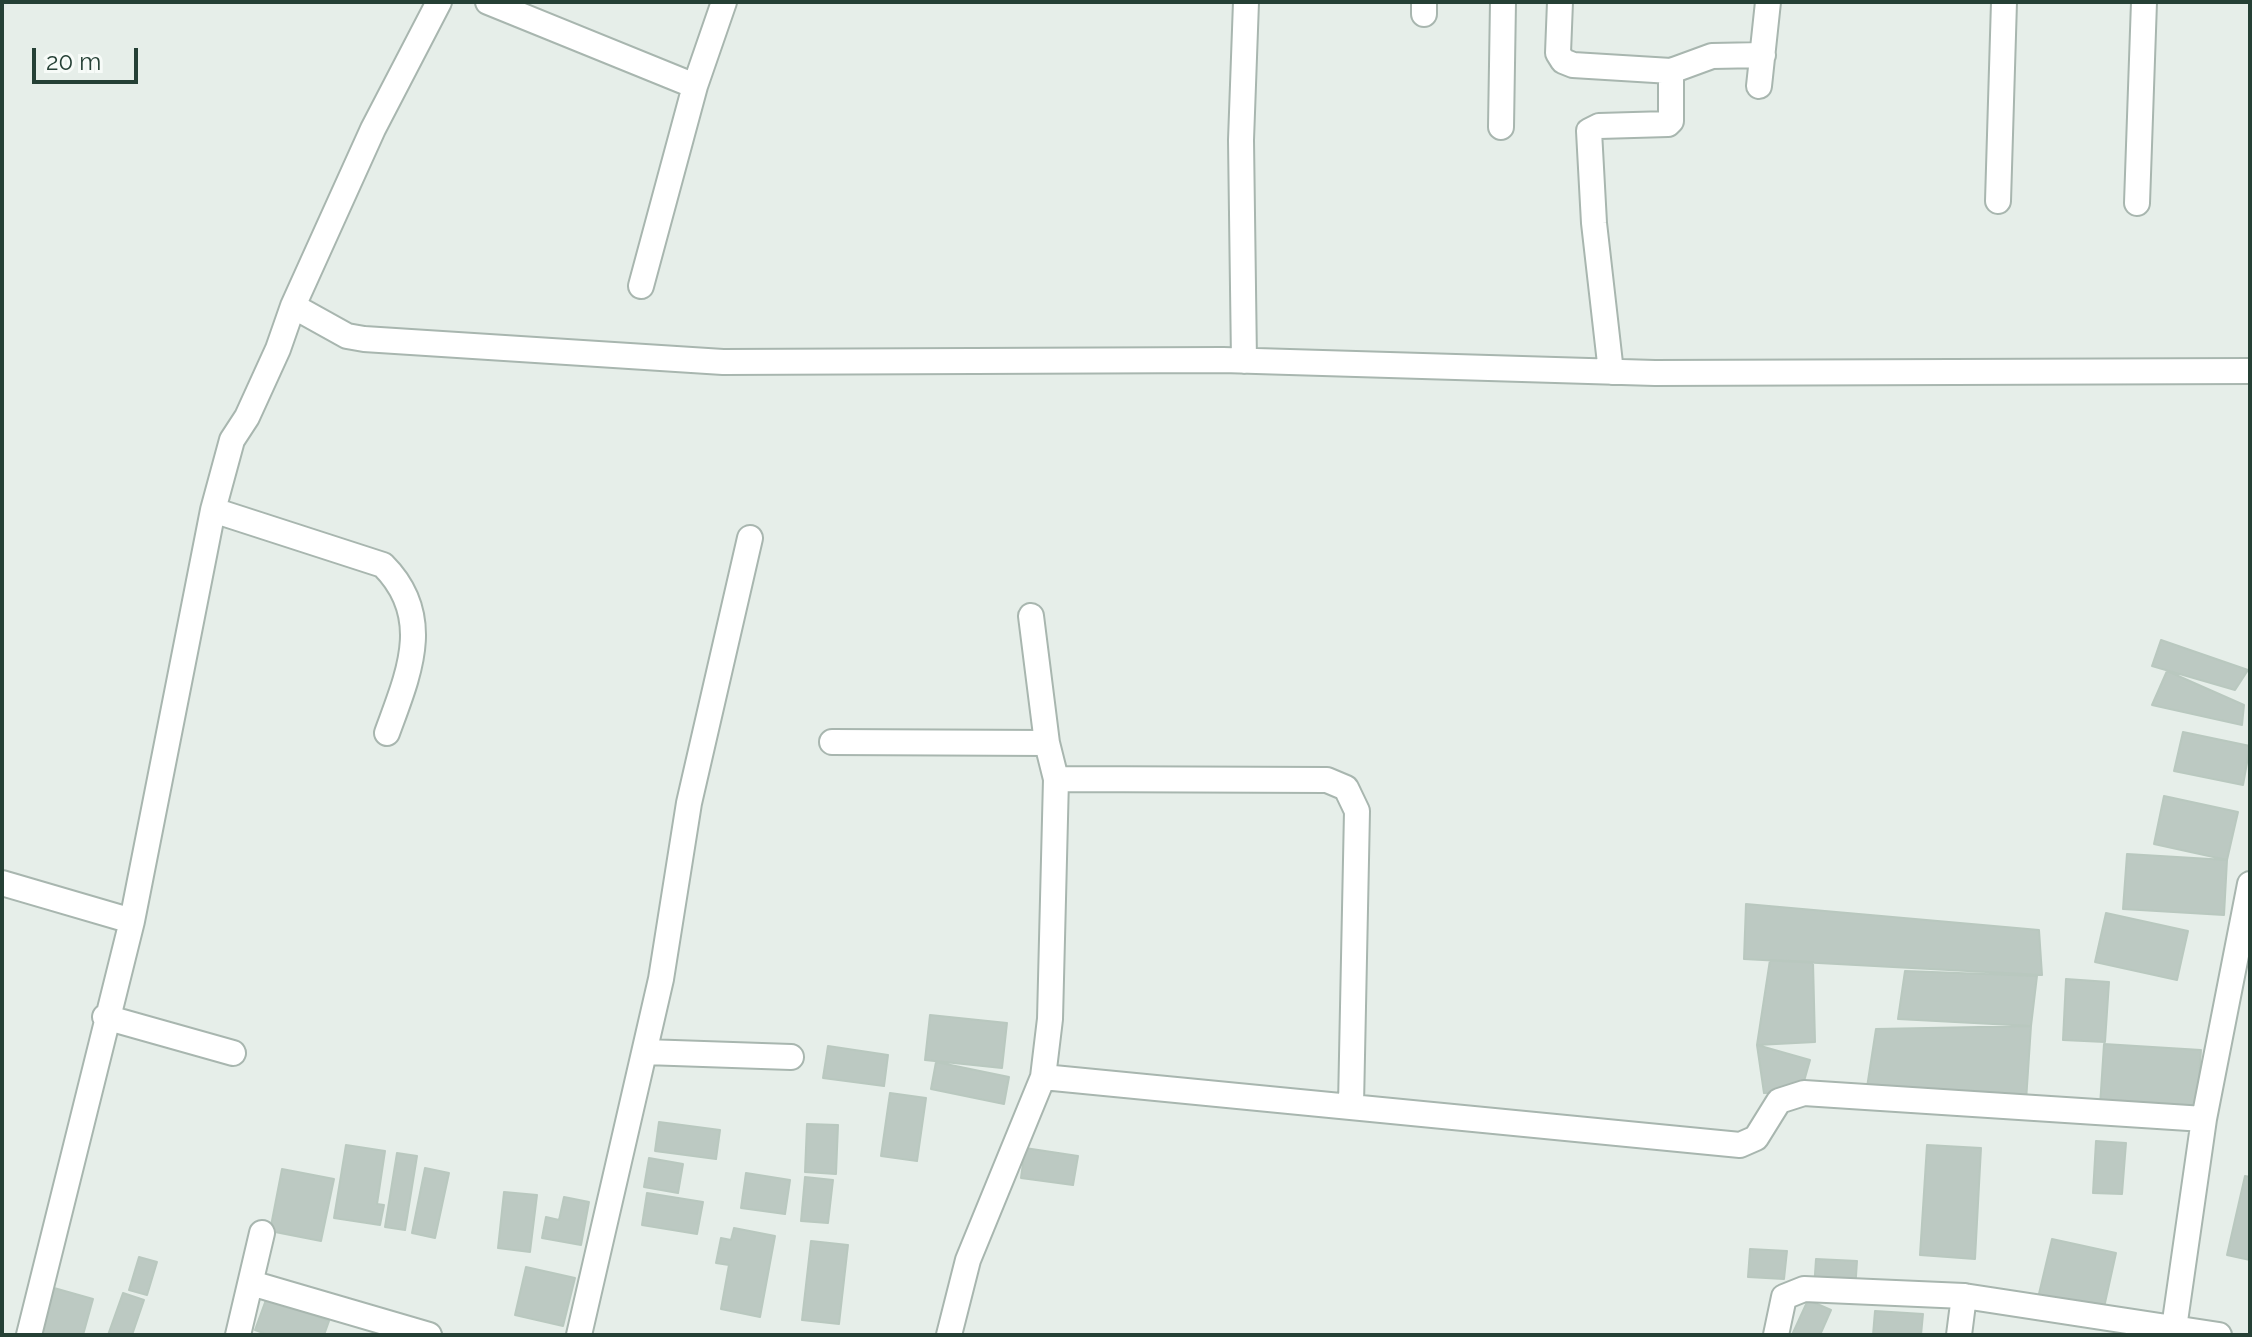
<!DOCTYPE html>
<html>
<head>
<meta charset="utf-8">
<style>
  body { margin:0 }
  #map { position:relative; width:2252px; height:1337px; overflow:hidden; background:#e6eee9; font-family:Raleway,sans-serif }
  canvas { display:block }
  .frame { position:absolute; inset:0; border:4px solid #254035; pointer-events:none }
  .scale { position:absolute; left:32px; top:48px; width:106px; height:36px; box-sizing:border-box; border:4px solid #254035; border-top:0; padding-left:10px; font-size:24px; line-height:28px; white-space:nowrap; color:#254035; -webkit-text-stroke:6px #f7fbf8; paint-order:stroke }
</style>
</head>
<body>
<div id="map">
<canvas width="2252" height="1337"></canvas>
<div class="frame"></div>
<div class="scale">20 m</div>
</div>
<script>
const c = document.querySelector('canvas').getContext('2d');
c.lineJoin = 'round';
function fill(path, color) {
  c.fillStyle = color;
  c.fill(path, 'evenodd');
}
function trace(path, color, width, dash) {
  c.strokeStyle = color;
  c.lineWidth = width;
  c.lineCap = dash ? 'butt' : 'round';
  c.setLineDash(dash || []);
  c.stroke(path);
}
const building = new Path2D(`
  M2161,640L2248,670L2235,690L2152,666Z
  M2167,671L2244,705L2242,725L2152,705Z
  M2183,732L2250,746L2243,785L2174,771Z
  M2164,796L2238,812L2227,860L2154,844Z
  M2127,854L2227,860L2224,915L2123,909Z
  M1746,904L2039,930L2042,975L1744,959Z
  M2106,913L2188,931L2177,980L2095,962Z
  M1770,960L1813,962L1815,1042L1757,1045Z
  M1905,971L2037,976L2031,1026L1898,1019Z
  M2066,979L2109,982L2105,1042L2063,1040Z
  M930,1015L1007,1023L1002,1068L925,1060Z
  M2031,1026L2026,1101L1866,1094L1876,1029Z
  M2104,1044L2201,1050L2197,1111L2100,1106Z
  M1757,1045L1810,1060L1801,1092L1764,1093Z
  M828,1046L888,1055L884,1086L823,1078Z
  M936,1062L1009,1077L1004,1104L931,1089Z
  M890,1093L926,1098L917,1161L881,1156Z
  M659,1122L720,1130L716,1159L655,1151Z
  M807,1124L838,1125L836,1174L805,1172Z
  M2096,1141L2126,1143L2122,1194L2093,1193Z
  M346,1145L385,1151L377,1204L384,1205L380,1225L334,1218Z
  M1927,1145L1981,1148L1975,1259L1920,1255Z
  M1025,1148L1078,1156L1073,1185L1021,1178Z
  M397,1153L417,1156L405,1230L385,1227Z
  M649,1158L683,1164L678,1193L644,1187Z
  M425,1168L449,1173L435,1238L412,1233Z
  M282,1169L334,1179L321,1241L270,1231Z
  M746,1173L790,1180L785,1214L741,1208Z
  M2245,1176L2250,1177V1260L2227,1255Z
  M805,1177L833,1180L828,1223L801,1221Z
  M504,1192L537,1195L530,1252L498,1248Z
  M647,1193L703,1202L697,1234L642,1225Z
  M564,1197L589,1202L581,1245L542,1238L546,1217L559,1220Z
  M734,1228L775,1236L760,1317L721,1309L729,1265L716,1263L721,1238L731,1240Z
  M2052,1239L2116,1253L2103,1312L2038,1298Z
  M811,1241L848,1245L839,1324L802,1320Z
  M1750,1249L1787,1251L1784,1279L1748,1277Z
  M139,1257L157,1262L147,1295L129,1290Z
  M1816,1259L1857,1261L1855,1291L1814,1289Z
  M526,1267L575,1278L563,1326L515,1315Z
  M54,1288L93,1299L83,1335H40Z
  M123,1293L144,1300L132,1335H108Z
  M267,1297L329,1321L324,1335H269L255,1330Z
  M1808,1300L1831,1310L1820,1335H1792Z
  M1875,1311L1923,1314L1921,1335H1873Z`);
const minor = new Path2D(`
  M488,2L695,86
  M1560,2L1558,53L1563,61L1573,65L1671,71L1712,56L1763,55
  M1424,14V2
  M1759,86L1768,2
  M1501,127L1503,2
  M1998,201L2004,2
  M2137,203L2144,2
  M641,286L695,86L724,2
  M293,306L347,336L364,339L723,362L1223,360L1655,373L2250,371
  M1244,361L1241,140L1246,2
  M1611,372L1594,223L1589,131L1599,126L1668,124L1671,121V71
  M213,510L383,565C435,617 408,675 387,733
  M1031,616L1047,743
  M832,742L1047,743L1056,779L1050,1019L1043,1077L968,1260L949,1335
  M1056,779L1327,780L1346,788L1357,811L1351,1105
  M2,883L132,921
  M105,1017L233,1053
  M645,1052L791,1057
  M1043,1077L1740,1145L1756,1138L1779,1101L1804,1093L2204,1119
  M251,1283L429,1335
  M29,1335L132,921L213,510L232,440L247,417L278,349L293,306L373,129L439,2
  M238,1335L262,1233
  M579,1335L661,979L689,803L750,538
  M1776,1335L1784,1297L1804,1289L1964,1296L2219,1335
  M1959,1335L1964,1296
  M2173,1335L2204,1119L2250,884`);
fill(building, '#bcc9c2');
trace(building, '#b9c8bf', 2);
trace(minor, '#a8b6af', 28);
trace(minor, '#fff', 24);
</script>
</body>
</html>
